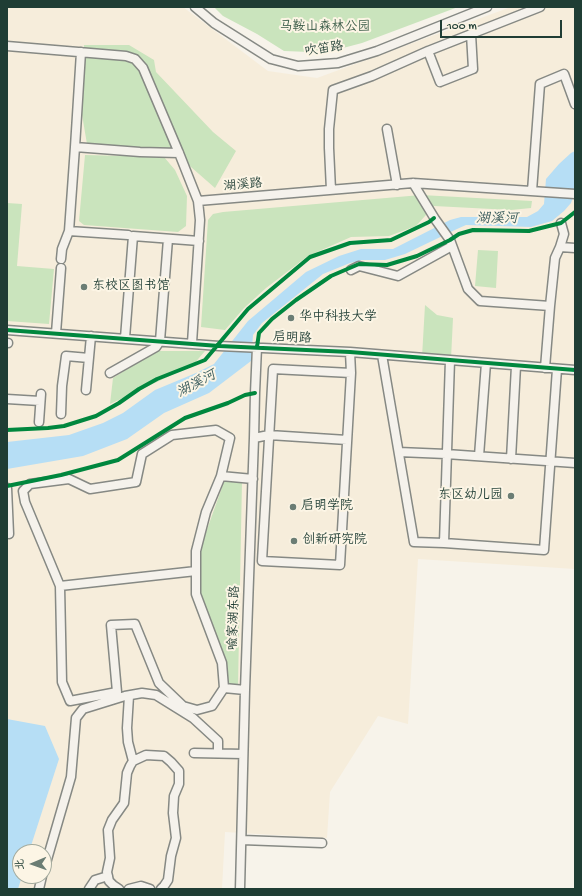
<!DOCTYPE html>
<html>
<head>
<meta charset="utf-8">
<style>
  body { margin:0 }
  #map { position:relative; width:582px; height:896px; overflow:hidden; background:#f7f3ea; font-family:"Gochi Hand","LXGW WenKai TC",sans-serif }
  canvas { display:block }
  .frame { position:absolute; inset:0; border:8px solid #1f3d34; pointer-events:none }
  .north { position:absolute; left:12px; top:844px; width:40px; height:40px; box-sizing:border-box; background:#fcf5e5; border:1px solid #a4ab9e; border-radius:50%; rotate:268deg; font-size:11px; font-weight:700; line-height:16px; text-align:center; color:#1f3d34 }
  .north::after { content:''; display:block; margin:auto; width:14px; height:18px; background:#6b7d74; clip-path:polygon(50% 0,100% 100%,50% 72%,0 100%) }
  .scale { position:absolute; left:440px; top:20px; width:122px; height:18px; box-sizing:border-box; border:2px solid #1f3d34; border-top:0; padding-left:5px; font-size:12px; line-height:14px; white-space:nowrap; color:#1f3d34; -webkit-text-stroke:3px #fcf5e5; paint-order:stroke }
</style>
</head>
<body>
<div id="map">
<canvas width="582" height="896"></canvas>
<div class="frame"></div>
<div class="north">北</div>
<div class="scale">100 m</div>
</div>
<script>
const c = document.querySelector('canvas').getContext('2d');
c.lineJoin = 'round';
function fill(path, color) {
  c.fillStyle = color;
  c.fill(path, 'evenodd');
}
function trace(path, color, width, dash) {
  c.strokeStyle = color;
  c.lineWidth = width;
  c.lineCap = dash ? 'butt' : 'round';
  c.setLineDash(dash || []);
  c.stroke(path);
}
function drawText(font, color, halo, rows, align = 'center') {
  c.font = font + ' "Gochi Hand","LXGW WenKai TC",sans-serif';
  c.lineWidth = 4;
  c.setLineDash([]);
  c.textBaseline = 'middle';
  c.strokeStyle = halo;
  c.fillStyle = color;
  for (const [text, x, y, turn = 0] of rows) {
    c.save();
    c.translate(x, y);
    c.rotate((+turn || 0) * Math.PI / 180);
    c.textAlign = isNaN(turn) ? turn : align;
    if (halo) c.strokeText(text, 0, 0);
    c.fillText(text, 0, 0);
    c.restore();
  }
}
const built = new Path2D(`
  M7,7H183L268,71L317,78L511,7H575V569L418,559L408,724L378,716L330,792L327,838L225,832L222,889H7ZM20,852H44V876H20Z`);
const green = new Path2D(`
  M214,7H458L362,43L343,48L319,50L310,52L284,51L257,34L223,16Z
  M84,45H129L154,60L156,72L213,132L236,151L215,188L175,153L87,144L80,103L83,54Z
  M85,155L164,157L175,170L187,196L186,226L178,232L84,225L79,221Z
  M421,195L532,201L531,208L511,210L434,206L416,226L389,236L351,237L308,256L266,288L244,308L225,330L201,327L208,220L213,214L223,212Z
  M7,203L22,204L17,266L54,269L49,324L7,321Z
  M478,250L498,251L496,288L475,286Z
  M425,305L437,315L453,318L451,359L422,357Z
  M156,351H205L193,365L110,404L113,378Z
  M225,479L242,481L238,686H228L227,662L199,594V552Z`);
const water = new Path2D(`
  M575,151V191L571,203L564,211L552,221L531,227L466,225L457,229L405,254L385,260H362L350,263L323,274L262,323L253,335L251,361L209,393L164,413L127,439L83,456L7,469V442L69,435L103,423L123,413L155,390L196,373L214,364L248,321L306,272L339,256L361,249H393L450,220L461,217H527L538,211L544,204L546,179L559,164L571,153Z
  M7,719L45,726L59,759L29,852H20V876H22L18,889H7Z`);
const minor = new Path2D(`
  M195,7L214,23L271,59L298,66L338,63L377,51L487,7
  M7,46L126,56L135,59L143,68L179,153L198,201L200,220L192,343
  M428,51L440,82L473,69L471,34
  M387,129L397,185
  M75,147L140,152L179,153
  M413,183L435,219L450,240L468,289L480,301L550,306L545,368
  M331,190L329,148V129L333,90L372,76L428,51L540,7
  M532,191L540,84L564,74L575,104
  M198,201L413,183L575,194
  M69,231L75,147L81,52
  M560,247L575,248
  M61,259L62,249L69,231L128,235
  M351,270L359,266L398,276L452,246
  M550,306L555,258L560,247L564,234L561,223
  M7,330L219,346L350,352L575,370
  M56,333L61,268
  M125,338L133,236L199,241
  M7,343H8
  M350,352L351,373
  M382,355L414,542L444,543L544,550L557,369
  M273,369L351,373L340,565L262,561Z
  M110,373L156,347L160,341L168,239
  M86,390L91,336
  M7,399L40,401
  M61,414L62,386L66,356L89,358
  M39,422L41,394
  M254,438L269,435L347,440
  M399,452L446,454L575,463
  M479,456L486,363
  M511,459L516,366
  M221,476L230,438L216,430L172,435L142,454L136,482L90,489L69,479L30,484L23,491L25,502L60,586L62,682L70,701L117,692L111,625L135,624L159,683L183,706L197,710L212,706L224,688
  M7,488L9,534
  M444,543L450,360
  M60,586L196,571
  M245,690L224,688L222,663L196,594V551L206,512L221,476L253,479
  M129,696L127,728L128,742L133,761
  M194,753L243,754
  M242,840L322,843
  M44,870L71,777L76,718L83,709L125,696L142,693L156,695L193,718L218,741V753
  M39,889L42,876
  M89,889L95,880L108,876
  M119,889L113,885L109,881L107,872L110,858L108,830L112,820L124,803L127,773L130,766L133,761L146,755L164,756L171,762L179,771V784L174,796L173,813L176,838L171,856L168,880L164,886L161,889
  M129,889L141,886L150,889
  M240,889L245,690L254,438L255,393L257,347`);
const cycleway = new Path2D(`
  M7,330L219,346L350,352L575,370
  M257,347L259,333L272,319L296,300L331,276L359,264L387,265L417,256L450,240L459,234L473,230L529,231L561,223L575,212
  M7,430L48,428L64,426L96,416L119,403L139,389L157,379L205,360L248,309L310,257L350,243L391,240L429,222L434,218
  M7,486L61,475L118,460L185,418L228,403L245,395L255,393`);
const markers = [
  [84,287,4,"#6b7d74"],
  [291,318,4,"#6b7d74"],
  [511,496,4,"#6b7d74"],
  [293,507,4,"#6b7d74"],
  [294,541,4,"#6b7d74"]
];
const parkNames = [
  ["马鞍山森林公园",325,28]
];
const streetNames = [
  ["吹笛路",324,50,-8],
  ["湖溪路",243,186,-5],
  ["启明路",292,339,3],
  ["喻家湖东路",235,618,-88]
];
const poiNames = [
  ["东校区图书馆",92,287],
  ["华中科技大学",299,318],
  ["东区幼儿园",503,496,"right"],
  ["启明学院",301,507],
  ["创新研究院",302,541]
];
const waterNames = [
  ["湖溪河",497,220],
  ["湖溪河",197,385,-28]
];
fill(built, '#f6eddb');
fill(green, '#cae4bd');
fill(water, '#b6def5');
trace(minor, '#868984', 11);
trace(minor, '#f5f2ec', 8);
trace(cycleway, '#00873e', 4);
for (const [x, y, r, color] of markers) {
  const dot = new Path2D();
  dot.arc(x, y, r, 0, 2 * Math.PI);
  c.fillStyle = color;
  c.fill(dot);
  trace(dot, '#fcf5e5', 1.5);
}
drawText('13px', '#3a5c48', '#fcf5e5', parkNames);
drawText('13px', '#1f3d34', '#fcf5e5', streetNames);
drawText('13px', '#1f3d34', '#fcf5e5', poiNames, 'left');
drawText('italic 14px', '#385b5c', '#fcf5e5', waterNames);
</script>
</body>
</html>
